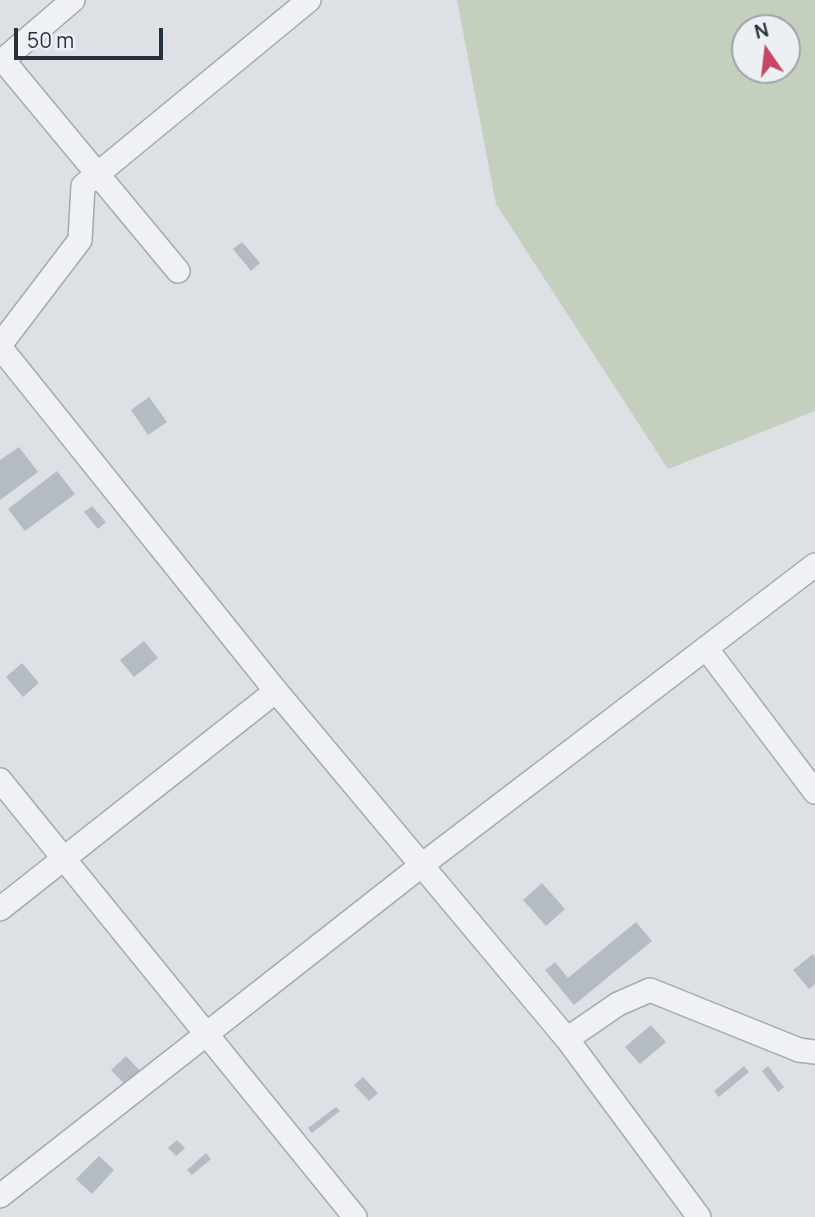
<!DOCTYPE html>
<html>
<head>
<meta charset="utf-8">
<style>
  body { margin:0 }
  #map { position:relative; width:815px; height:1217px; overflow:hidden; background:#dde1e6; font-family:Manrope,sans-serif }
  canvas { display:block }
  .north { position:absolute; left:731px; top:14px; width:70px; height:70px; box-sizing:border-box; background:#ecf0f4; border:2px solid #9da4aa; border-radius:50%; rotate:346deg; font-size:19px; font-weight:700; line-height:28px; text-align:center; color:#27313b }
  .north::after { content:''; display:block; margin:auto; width:24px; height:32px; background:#c74667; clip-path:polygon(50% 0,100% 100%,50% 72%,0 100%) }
  .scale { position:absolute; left:14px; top:28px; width:149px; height:32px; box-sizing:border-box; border:4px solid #27313b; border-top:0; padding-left:9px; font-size:21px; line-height:24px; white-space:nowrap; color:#27313b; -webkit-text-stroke:5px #ecf0f4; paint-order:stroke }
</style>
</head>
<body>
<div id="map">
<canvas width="815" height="1217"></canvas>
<div class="north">N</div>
<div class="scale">50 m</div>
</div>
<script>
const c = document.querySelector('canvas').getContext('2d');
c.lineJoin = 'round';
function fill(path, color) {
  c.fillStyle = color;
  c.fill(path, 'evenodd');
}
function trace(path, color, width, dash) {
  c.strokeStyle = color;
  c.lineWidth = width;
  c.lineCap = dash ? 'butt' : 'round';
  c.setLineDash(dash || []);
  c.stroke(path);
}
const green = new Path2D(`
  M457,0H815V411L668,469L496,204ZM745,28H787V70H745Z`);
const building = new Path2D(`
  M242,242L260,263L251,271L233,249Z
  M149,397L167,422L148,435L131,410Z
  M19,447L38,472L0,500V460Z
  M57,471L75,494L25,531L8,509Z
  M92,506L106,522L98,529L84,512Z
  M144,641L158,658L134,677L120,660Z
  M22,663L39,683L23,697L6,677Z
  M542,883L565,909L546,926L523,900Z
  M636,922L652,941L574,1005L545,970L555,962L568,978Z
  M813,954L815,957V984L809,989L793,970Z
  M651,1025L666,1042L640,1064L625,1047Z
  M126,1056L144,1075L129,1089L111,1070Z
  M744,1066L749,1072L719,1097L714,1091Z
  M768,1066L784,1087L778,1092L762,1071Z
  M363,1077L378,1093L369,1101L354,1085Z
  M336,1107L340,1111L312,1133L308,1128Z
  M177,1140L185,1148L176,1156L168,1148Z
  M206,1153L211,1159L192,1175L187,1170Z
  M99,1156L114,1170L92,1194L76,1179Z`);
const minor = new Path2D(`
  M73,0L3,60L178,271
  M0,345L80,240L83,186L309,0
  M0,347L276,691L567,1039L699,1217
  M706,648L815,792
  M0,780L355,1217
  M0,909L276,691
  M567,1039L618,1004L650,990L799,1050L815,1052
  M0,1196L422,865L815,565`);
fill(green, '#c4cfbe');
fill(building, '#b4bbc2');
trace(minor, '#a3a9af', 26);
trace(minor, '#eff1f4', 23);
</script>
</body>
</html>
